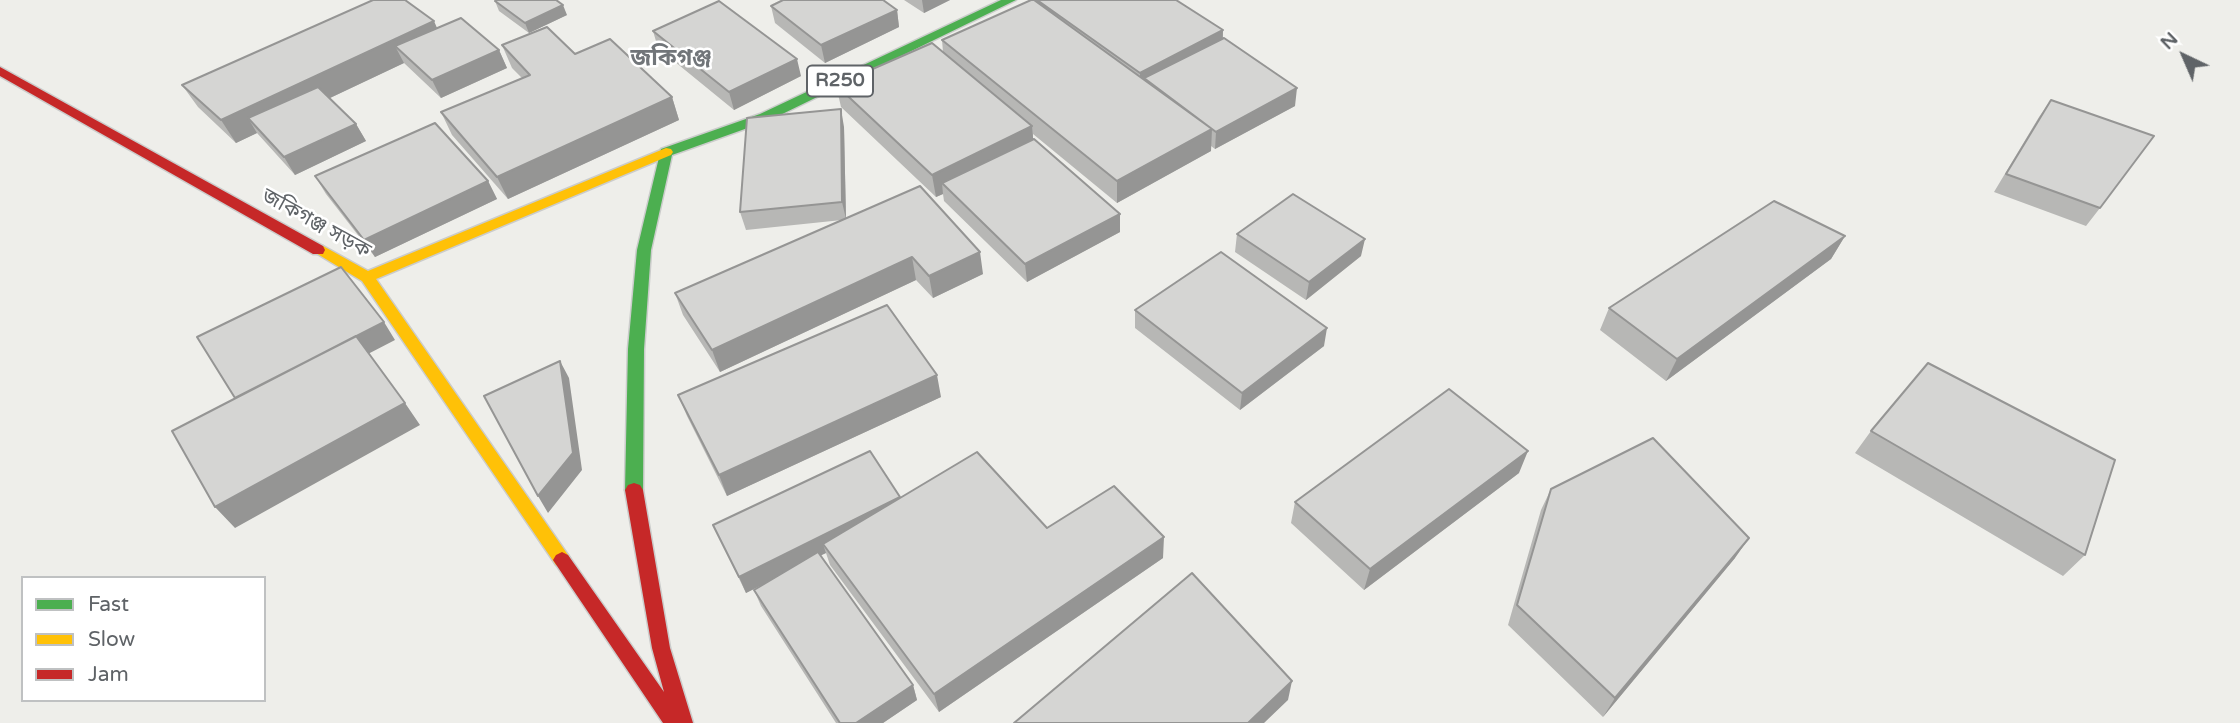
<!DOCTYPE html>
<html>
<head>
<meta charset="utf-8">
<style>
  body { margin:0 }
  #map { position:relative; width:2240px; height:723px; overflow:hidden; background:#eeeeea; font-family:"Varela Round",sans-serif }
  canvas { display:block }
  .legend { position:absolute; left:21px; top:576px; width:245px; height:126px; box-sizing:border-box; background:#fff; border:2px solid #bfc1c2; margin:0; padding:9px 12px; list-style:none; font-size:21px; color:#5f6367 }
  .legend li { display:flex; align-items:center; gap:14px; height:35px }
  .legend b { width:35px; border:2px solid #bfc1c2 }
  .north { position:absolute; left:2149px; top:21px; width:70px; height:70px; -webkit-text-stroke:5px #fff; paint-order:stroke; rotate:316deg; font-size:19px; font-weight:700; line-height:28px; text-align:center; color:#5f6367 }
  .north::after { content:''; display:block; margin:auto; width:24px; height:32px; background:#5f6367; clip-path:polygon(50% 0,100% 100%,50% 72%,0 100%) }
</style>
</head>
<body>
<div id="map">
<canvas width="2240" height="723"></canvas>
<ul class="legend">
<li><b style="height:9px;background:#4caf50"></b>Fast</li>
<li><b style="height:9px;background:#ffc107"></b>Slow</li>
<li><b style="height:9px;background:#c62828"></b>Jam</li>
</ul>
<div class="north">N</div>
</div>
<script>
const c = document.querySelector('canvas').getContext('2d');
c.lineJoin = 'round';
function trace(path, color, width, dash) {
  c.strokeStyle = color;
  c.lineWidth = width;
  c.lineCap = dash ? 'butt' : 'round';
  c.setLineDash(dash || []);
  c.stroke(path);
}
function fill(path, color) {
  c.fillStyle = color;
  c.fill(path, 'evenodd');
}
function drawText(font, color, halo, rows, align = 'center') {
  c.font = font + ' "Varela Round","Noto Sans Bengali",sans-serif';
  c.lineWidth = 5;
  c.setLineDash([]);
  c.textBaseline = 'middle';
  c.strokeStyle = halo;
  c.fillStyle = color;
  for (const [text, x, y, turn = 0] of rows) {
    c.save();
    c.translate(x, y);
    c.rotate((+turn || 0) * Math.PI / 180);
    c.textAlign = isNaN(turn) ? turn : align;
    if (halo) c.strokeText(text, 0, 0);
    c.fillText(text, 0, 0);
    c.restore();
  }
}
const fast = new Path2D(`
  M1001,0H1016L770,120L672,155L651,250L644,349L643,490L640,495L634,497L628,495L625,490L628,349L637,250L661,149L760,114Z`);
const slow = new Path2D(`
  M666,148L671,149L673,152L671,155L376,279L568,555L571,560L568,565L562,568L556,565L362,281L311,250L313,246H323L368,271Z`);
const jam = new Path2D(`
  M0,67L323,246L325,250L323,254H313L0,76Z
  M634,483L640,485L643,490L670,648L693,723H663L553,560L556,555L562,552L568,555L664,692L652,648L625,490L628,485Z`);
const wall = new Path2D(`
  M904,0H950L924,13Z
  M1031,0H1176L1223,30V39L1295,106L1215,149L1211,146V151L1117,203L1033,134V139L1120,232L1027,282L944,201L943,194L936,197L841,107L836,85L943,52L942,40Z
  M495,1L567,15L529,33L499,11Z
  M771,6L897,10L899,27L825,63L775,23Z
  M437,28L499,50L507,68L441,98L404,63L330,98L356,124L366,141L295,175L257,133L236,143L198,107L182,85Z
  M653,31L801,76L734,110L658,48Z
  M502,45L575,54L672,97L679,120L508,199L452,135L441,112L522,78L512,68Z
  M2051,100L2100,208L2086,226L1994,192L2039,117Z
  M844,127L846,218L983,274L933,298L916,280L720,372L683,315L675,293L842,220L746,230L740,212Z
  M315,176L488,181L497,199L375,257L326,194Z
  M1237,234L1361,256L1306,300L1235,252Z
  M1845,236L1831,259L1666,381L1600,330L1609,308Z
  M1135,310L1324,346L1240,410L1135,328Z
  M678,395L941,397L727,496L687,416Z
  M1871,431L2085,555L2063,576L1855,453Z
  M1519,473L1364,590L1291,523L1295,502Z
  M1551,489L1735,558L1603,717L1508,625L1541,510Z
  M900,498L1047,528L1163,558L939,712L830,565L826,553L820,555L913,685L917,700L883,723H836L761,606L754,590L765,583L746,593L713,525Z`);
const shadedWall = new Path2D(`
  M922,0H950L924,13Z
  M563,5L567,15L529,33L525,23Z
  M897,10L899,27L825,63L821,45Z
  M434,21L444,44L395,46L404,63L260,131L248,118L257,133L236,143L221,120Z
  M1223,30L1222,52L1140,95V73Z
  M499,50L507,68L441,98L432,80Z
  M797,59L801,76L734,110L729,92Z
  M1297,88L1295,106L1215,149L1216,132Z
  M672,97L679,120L508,199L497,177Z
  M841,109L844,127L846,219L842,202Z
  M356,124L366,141L295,175L284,157Z
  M1032,126L1034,149L942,183L943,194L936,197L932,175Z
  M1212,129L1211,151L1117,203V181Z
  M488,181L497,199L375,257L364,240Z
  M1120,214V232L1027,282L1025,264Z
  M1845,236L1831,259L1666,381L1677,359Z
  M1365,239L1361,256L1306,300L1309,282Z
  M980,252L983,274L933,298L929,276Z
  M912,257L916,280L720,372L712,350Z
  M384,322L395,340L250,415L235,398Z
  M1327,328L1324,346L1240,410L1242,393Z
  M560,361L569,378L582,470L548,513L538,496Z
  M937,375L941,397L727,496L719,475Z
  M405,403L420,425L235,528L215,507Z
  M1528,451L1519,473L1364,590L1370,569Z
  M900,497L904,514L823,544L826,553L746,593L739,577Z
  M1164,537L1163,558L939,712L934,694Z
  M1749,538L1735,558L1603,717L1615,698Z
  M1292,681L1288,700L1264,723H1248Z
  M913,685L917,700L883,723H856Z`);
const building = new Path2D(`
  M373,0H405L434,21L221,120L182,85Z
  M497,0H556L563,5L525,23L495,1Z
  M783,0H883L897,10L821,45L771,6Z
  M1031,0H1034L1212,129L1117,181L942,40Z
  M1037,0H1176L1223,30L1140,73Z
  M719,1L797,59L729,92L653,31Z
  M461,18L499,50L432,80L395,46Z
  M547,27L575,54L610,39L672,97L497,177L441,112L530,75L502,45Z
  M1224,38L1297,88L1216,132L1144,78Z
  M932,43L1032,126L932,175L836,85Z
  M318,87L356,124L284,157L248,118Z
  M2051,100L2154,136L2100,208L2006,174Z
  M841,109L842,202L740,212L747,118Z
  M435,123L488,181L364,240L315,176Z
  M1034,139L1120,214L1025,264L942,183Z
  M920,186L980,252L929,276L912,257L712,350L675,293Z
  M1293,194L1365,239L1309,282L1237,234Z
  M1774,201L1845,236L1677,359L1609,308Z
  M1221,252L1327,328L1242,393L1135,310Z
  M341,267L384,322L235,398L197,337Z
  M887,305L937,375L719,475L678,395Z
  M356,336L405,403L215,507L172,431Z
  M560,361L573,453L538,496L484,396Z
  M1928,363L2115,460L2085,555L1871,431Z
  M1449,389L1528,451L1370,569L1295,502Z
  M1653,438L1749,538L1615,698L1517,605L1551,489Z
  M870,451L900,497L739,577L713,525Z
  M977,452L1047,528L1114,486L1164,537L934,694L823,544Z
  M818,552L913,685L856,723H840L754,590Z
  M1192,573L1292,681L1248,723H1014Z`);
const shields = [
  [840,81,66]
];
const shieldNames = [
  ["R250",840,81]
];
const streetNames = [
  ["জকিগঞ্জ সড়ক",316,224,29]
];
const farDistrictnames = [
  ["জকিগঞ্জ",671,59]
];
trace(fast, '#cbcccb', 3);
trace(slow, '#cbcccb', 3);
trace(jam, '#cbcccb', 3);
fill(fast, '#4caf50');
fill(slow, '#ffc107');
fill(jam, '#c62828');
fill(wall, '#b7b7b5');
fill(shadedWall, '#959594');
fill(building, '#d5d5d3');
trace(building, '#959594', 2);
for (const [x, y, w] of shields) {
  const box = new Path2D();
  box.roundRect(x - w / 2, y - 15.5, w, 31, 5);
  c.fillStyle = '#fff';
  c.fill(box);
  trace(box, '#5f6367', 2);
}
drawText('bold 19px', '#5f6367', null, shieldNames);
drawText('21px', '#5f6367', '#fff', streetNames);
drawText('bold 23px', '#717579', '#fff', farDistrictnames);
</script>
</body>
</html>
